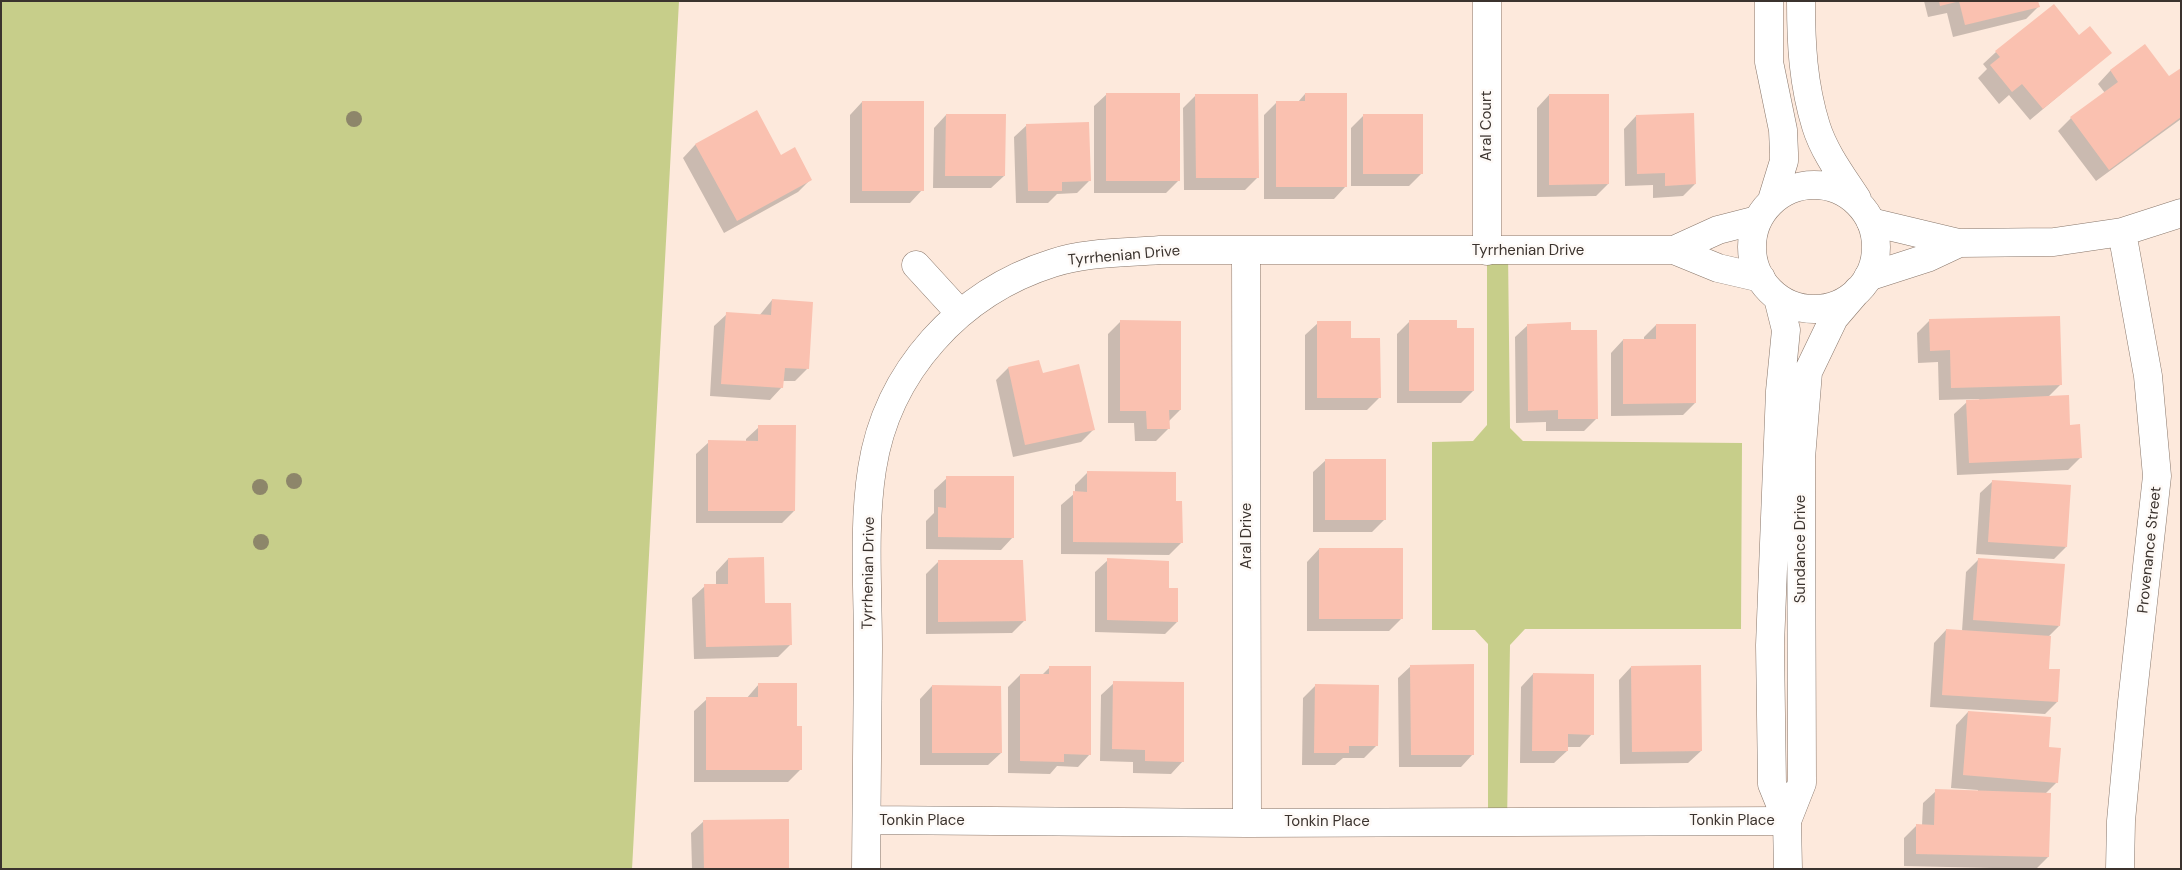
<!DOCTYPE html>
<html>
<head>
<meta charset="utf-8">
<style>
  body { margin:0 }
  #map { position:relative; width:2182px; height:870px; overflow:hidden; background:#fde9dc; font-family:"DM Sans",sans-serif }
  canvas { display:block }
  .frame { position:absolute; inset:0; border:2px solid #3b332e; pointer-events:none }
</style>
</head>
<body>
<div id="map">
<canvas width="2182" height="870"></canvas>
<div class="frame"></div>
</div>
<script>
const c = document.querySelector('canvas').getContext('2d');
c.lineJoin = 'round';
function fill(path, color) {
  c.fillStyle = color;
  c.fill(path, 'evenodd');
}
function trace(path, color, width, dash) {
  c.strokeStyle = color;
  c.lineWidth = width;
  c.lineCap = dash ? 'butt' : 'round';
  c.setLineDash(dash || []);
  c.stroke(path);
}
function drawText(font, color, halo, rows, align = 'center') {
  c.font = font + ' "DM Sans",sans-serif';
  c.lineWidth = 5;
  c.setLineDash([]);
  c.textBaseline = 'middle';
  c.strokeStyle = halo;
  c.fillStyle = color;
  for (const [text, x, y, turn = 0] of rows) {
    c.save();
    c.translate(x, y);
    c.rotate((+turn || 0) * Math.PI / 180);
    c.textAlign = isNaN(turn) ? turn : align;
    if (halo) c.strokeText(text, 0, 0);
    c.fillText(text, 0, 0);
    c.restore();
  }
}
const green = new Path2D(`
  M1,1H679L632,869H1Z
  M1487,251H1508L1510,428L1523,441L1742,443L1741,629H1525L1510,645L1507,822H1488V644L1475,630H1432V442L1473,441L1487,425Z`);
const shadow = new Path2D(`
  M1924,1H2037L2038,7L2026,19L1953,37L1947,13L1928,17Z
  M2078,37L2110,53L2030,120L2009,95L1999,104L1978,78L1987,69L1983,64L1996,52Z
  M2145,46L2169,78L2181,69V119L2096,181L2058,131L2071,118L2105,93L2098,84L2110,71Z
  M1107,94L1179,180L1166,193H1094V106Z
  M1305,94L1346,186L1334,199H1264V115L1276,103L1298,102Z
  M1196,95L1258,177L1245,190H1184L1183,108Z
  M1549,95L1608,184L1596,196L1537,197V108Z
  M862,102L922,190L910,203H850V115Z
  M756,112L780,157L810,180L798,192L724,233L683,158L695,145Z
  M946,115L1004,176L991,188H933L934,128Z
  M1364,115L1422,173L1409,186H1351V128Z
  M1636,116L1695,184L1683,196L1653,198V185L1625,186L1624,129Z
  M1027,125L1089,181L1077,193L1057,194L1048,203H1016L1014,137Z
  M772,300L807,369L795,381H783L782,387L770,400L710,396L714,326L727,314L759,316Z
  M1930,320L2061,384L2048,397L2069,426L2081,457L2068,470L1957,475L1954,414L1967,402L1980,401L1979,399L1939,400L1938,362L1918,363L1917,333Z
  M1121,321L1180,410L1168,422L1169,428L1156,441H1135L1134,423H1108V334Z
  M1410,321L1473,391L1461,403H1397V334Z
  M1318,323L1350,340L1379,398L1367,410H1305V335Z
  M1528,325L1570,331L1597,418L1584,431H1546V422L1516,423L1515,337Z
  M1656,325L1695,403L1683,415L1611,416V353L1623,340H1644V337Z
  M1008,368L1042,374L1094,429L1081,442L1013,457L996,380Z
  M759,427L794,511L782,523H696V454L709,442H746V439Z
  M1326,460L1385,519L1372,532H1313V472Z
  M1087,473L1175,503L1182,542L1169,555L1061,554V505L1075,493V485Z
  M947,478L1013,537L1001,550L926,549V521L934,513V490Z
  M1993,481L2066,547L2054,559L1976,554L1980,493Z
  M1319,549L1401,619L1389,631H1307V562Z
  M728,559L764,604L791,644L778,657L694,659L692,598L705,586L716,585V572Z
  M1108,560L1177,622L1165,634L1095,632V572Z
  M1978,560L2059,626L2048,637V670L2057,702L2045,714L1930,707L1934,643L1946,630L1962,631L1966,572Z
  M939,561L1024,621L1012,633L926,634V574Z
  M1411,666L1473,754L1461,767H1399L1398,678Z
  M1050,667L1090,754L1078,767L1057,766L1050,774L1008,773V687L1020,675H1042Z
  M1631,667L1701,751L1688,763L1620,764L1619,680Z
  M1533,674L1592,734L1580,747H1567V751L1554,763H1520L1521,687Z
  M1114,683L1183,761L1171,774L1133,773V762L1100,761L1101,695Z
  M759,684L795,727L800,770L788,782H694V711L707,699H746Z
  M1316,685L1377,745L1364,758H1343L1335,765H1302L1303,698Z
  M932,686L1001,753L988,765H920V699Z
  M1968,712L2048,748L2057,782L2045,794L2048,857L2036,869L1904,866V838L1917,825L1922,826L1923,803L1936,791L1978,792V790L1951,788L1956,725Z
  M704,821L788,869H692L691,833Z`);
const building = new Path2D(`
  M1939,1H1955L1956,2L1940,6Z
  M1959,1H2038L2040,7L1965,25Z
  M2054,4L2079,35L2090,26L2112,53L2043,109L2022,84L2012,92L1990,65L2000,57L1995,51Z
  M2145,44L2169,76L2181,68V117L2109,170L2070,117L2118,82L2110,70Z
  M1106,93H1180V181H1106Z
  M1305,93H1347V187H1276V101H1305Z
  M1195,94H1258L1259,178H1196Z
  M1549,94H1609V184L1549,185Z
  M862,101H924V191H862Z
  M757,110L781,155L795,147L812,180L737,221L695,144Z
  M1694,113L1696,184L1665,186V173L1637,174L1636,115Z
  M946,114H1006L1005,176H945Z
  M1363,114H1423V174H1363Z
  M1089,122L1091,181L1062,182V191H1028L1026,124Z
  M772,299L813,302L809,369L785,368L783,388L721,384L726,312L771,315Z
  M2060,316L2062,385L1951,388L1950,350L1930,351L1929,319Z
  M1120,320L1181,321V410H1169L1170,429H1147L1146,411H1120Z
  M1409,320H1457V328H1474V391H1409Z
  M1317,321H1351V338H1380L1381,398H1317Z
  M1571,322V330H1597L1598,419H1558V410L1528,411L1527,324Z
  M1656,324H1696V403L1623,404V339H1656Z
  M1039,360L1043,373L1079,364L1095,430L1025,445L1008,367Z
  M2069,395L2070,425L2080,424L2082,458L1969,463L1966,400Z
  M758,425H796L795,511H708V440L758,441Z
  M1325,459H1386V520H1325Z
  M1087,471L1176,472V501H1182L1183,543L1073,542V491L1087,492Z
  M946,476H1014V538L938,537V507L946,508Z
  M1992,480L2071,485L2067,547L1988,542Z
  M1319,548H1403V619H1319Z
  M764,557L765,603H791L792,645L706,647L704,584H728V558Z
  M1107,558L1169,561V588H1178V622L1107,620Z
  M1978,558L2065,564L2060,626L1973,620Z
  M938,560H1023L1026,621L938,622Z
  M1946,629L2051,636L2049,669H2060L2058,702L1942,695Z
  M1474,664V755H1411L1410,665Z
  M1701,665L1702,751L1632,752L1631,666Z
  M1049,666H1091V755L1064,754V762L1020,761V674H1049Z
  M1533,673L1594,674V735L1568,734V751H1532Z
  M1113,681L1184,682V762L1145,761V750L1112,749Z
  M758,683H797V726H802V770H706V697H758Z
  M1315,684L1379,685L1378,746H1349V753H1314Z
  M932,685L1001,686L1002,753H932Z
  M1968,711L2051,717L2049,747L2061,748L2058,783L1963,775Z
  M1935,789L2051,793L2049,857L1916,854V824L1934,825Z
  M789,819V869H704L703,820Z`);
const street = new Path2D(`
  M1871,222L1959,243L2054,242L2122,232L2181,213
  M1246,250L1247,823
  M1674,250L1718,230L1757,220
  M1487,251V1
  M916,265L959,312
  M1868,277L1927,258L1959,243
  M867,820L1247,823L1787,821
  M866,869C867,795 868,722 868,649C868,590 863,526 872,469C887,371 960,292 1053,263C1086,252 1125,253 1160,250H1674L1718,268L1761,278
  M2120,869L2121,821L2132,702L2157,476L2148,376L2122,232`);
const secondary = new Path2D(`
  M1769,1V62L1783,130L1784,153V161L1772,200
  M1801,1C1801,44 1803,84 1816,126C1824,152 1842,176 1857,199
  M1752 247a62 62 0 1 1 124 0a62 62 0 1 1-124 0Z
  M1778,298L1786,330L1780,391L1770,645L1772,784L1787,821L1788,869
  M1787,821L1802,783L1801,458L1808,372L1834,318L1858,290`);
const trees = [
  [354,119],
  [294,481],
  [260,487],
  [261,542]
];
const streetNames = [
  ["Aral Court",1487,126,-90],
  ["Tyrrhenian Drive",1528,251],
  ["Tyrrhenian Drive",1124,256,-5],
  ["Aral Drive",1247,536,-90],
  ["Sundance Drive",1801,549,-90],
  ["Provenance Street",2150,550,-84],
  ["Tyrrhenian Drive",869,573,-89],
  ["Tonkin Place",922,821],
  ["Tonkin Place",1732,821],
  ["Tonkin Place",1327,822]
];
fill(green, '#c7ce8a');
fill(shadow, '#0003');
fill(building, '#fac1b0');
trace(street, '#88766a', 29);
trace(secondary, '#88766a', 29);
trace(street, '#fff', 28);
trace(secondary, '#fff', 28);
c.fillStyle = '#8d866a';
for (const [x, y] of trees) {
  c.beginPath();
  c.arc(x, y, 8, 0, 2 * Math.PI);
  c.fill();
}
drawText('15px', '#3b332e', '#fefaf7', streetNames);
</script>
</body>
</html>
